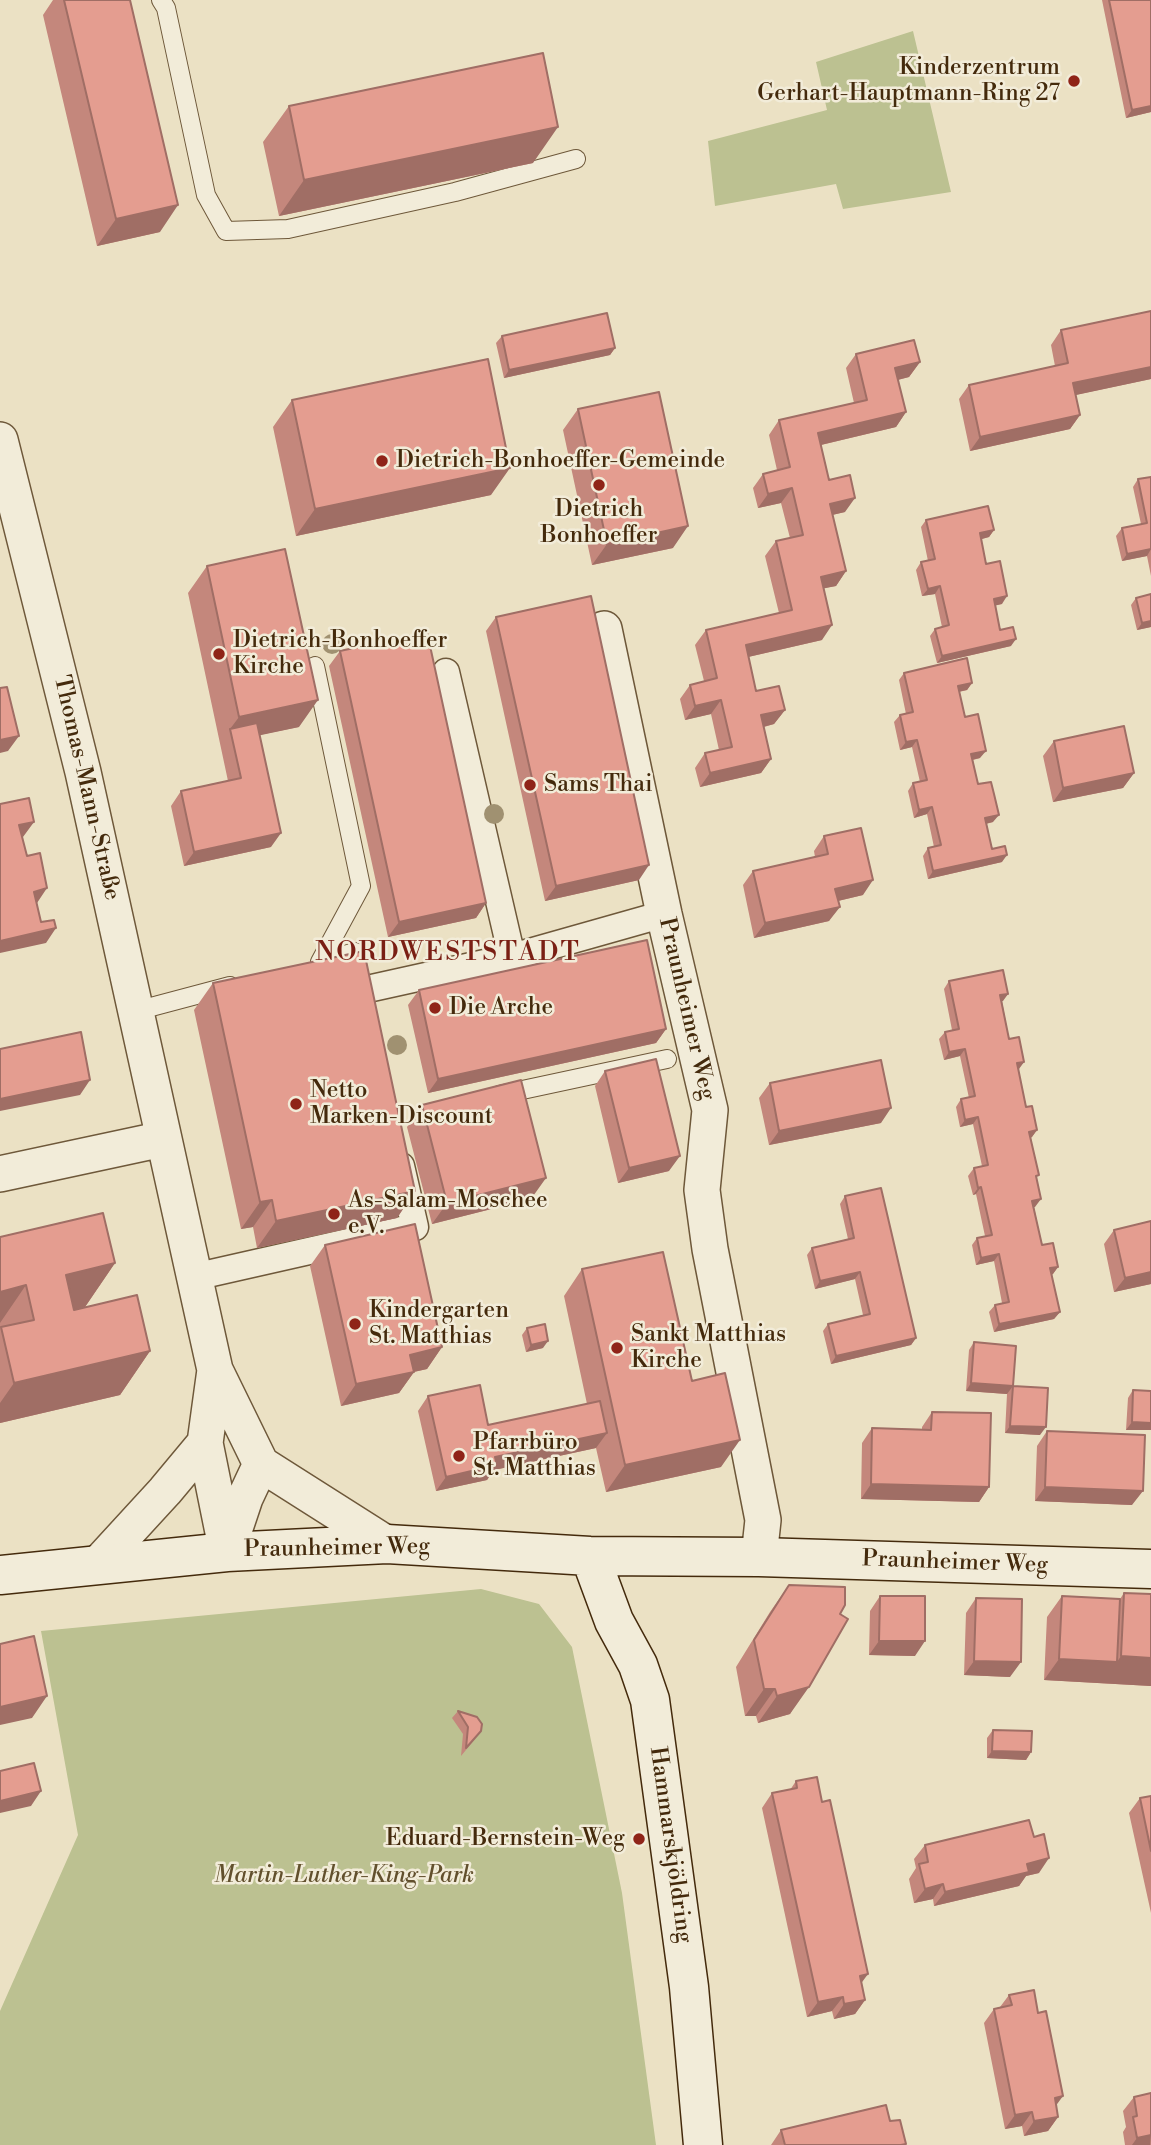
<!DOCTYPE html>
<html>
<head>
<meta charset="utf-8">
<style>
  body { margin:0 }
  canvas { display:block; background:#ebe1c4 }
</style>
</head>
<body>
<canvas width="1151" height="2145"></canvas>
<script>
const c = document.querySelector('canvas').getContext('2d');
c.lineJoin = 'round';
function fill(path, color) {
  c.fillStyle = color;
  c.fill(path, 'evenodd');
}
function trace(path, color, width, dash) {
  c.strokeStyle = color;
  c.lineWidth = width;
  c.lineCap = dash ? 'butt' : 'round';
  c.setLineDash(dash || []);
  c.stroke(path);
}
function drawText(font, color, halo, rows, align = 'center') {
  c.font = font + ' "Libre Bodoni",serif';
  c.lineWidth = 5;
  c.setLineDash([]);
  c.textBaseline = 'middle';
  c.strokeStyle = halo;
  c.fillStyle = color;
  for (const [text, x, y, turn = 0] of rows) {
    c.save();
    c.translate(x, y);
    c.rotate((+turn || 0) * Math.PI / 180);
    c.textAlign = isNaN(turn) ? turn : align;
    if (halo) c.strokeText(text, 0, 0);
    c.fillText(text, 0, 0);
    c.restore();
  }
}
const green = new Path2D(`
  M913,31L951,192L843,209L836,184L715,206L708,141L827,110L816,62Z
  M481,1589L539,1604L572,1647L622,1893L656,2145H0V2011L78,1835L41,1631Z`);
const service = new Path2D(`
  M161,0L166,8L206,195L226,231L288,229L455,192L576,159
  M315,666L361,886L320,962
  M321,962L355,952
  M136,1011L230,986
  M499,1095L667,1059`);
const pedestrian = new Path2D(`
  M446,672L512,957
  M363,990L512,957L664,914
  M194,1277L415,1227L401,1166`);
const minor = new Path2D(`
  M0,440L83,772L215,1370L261,1464L387,1544
  M604,629L664,914L710,1110L702,1190L710,1249L763,1520L759,1557
  M0,1174L163,1139
  M215,1370L205,1443L227,1552
  M227,1552L245,1498L261,1464
  M98,1564L165,1491L205,1443`);
const secondary = new Path2D(`
  M590,1556L614,1621L638,1665L650,1700L689,1987L703,2145
  M0,1575L227,1552L387,1544L590,1556L759,1557L1151,1569`);
const trees = [
  [332,644],
  [494,814],
  [397,1045]
];
const wall = new Path2D(`
  M53,0H130L160,232L97,246L43,15Z
  M1102,0H1151V112L1126,118Z
  M289,106L533,163L279,216L263,142Z
  M1061,330L1151,379L1075,395L1080,415L1070,429L970,451L959,399L969,385L1055,366L1051,345Z
  M502,336L615,348L610,355L504,378L496,343Z
  M856,354L920,362L909,377L898,380L906,412L896,427L821,445L829,480L845,512L832,515L846,571L836,586L824,588L822,640L748,657L756,691L785,710L774,724L764,727L771,759L761,773L700,787L695,768L705,753L719,750L711,714L685,720L680,699L690,685L704,681L695,645L706,630L779,613L765,556L776,541L790,538L781,503L758,508L753,488L763,474L777,470L769,435L779,420L854,403L846,368Z
  M292,400L491,495L296,536L273,427Z
  M578,409L673,548L592,565L563,430Z
  M1151,477V576L1147,556L1122,561L1116,536L1122,528L1141,524L1133,487L1138,479Z
  M926,520L994,530L989,537L981,539L986,564L1002,604L995,605L1000,630L1011,646L937,663L930,636L935,629L942,627L935,594L922,596L916,570L921,562L928,561L921,527Z
  M207,566L299,727L259,735L271,847L184,866L171,806L181,791L228,781L188,593Z
  M1151,594V627L1137,630L1131,605L1136,598Z
  M496,617L639,880L545,901L486,631Z
  M340,651L486,903L476,918L388,937L329,666Z
  M904,673L972,683L967,690L959,692L965,717L980,758L973,760L978,784L993,822L986,824L992,849L1002,862L928,879L923,856L928,848L934,847L927,814L914,818L908,791L913,783L920,782L912,747L900,750L894,722L900,715L906,714L899,680Z
  M1054,741L1134,773L1123,788L1053,802L1043,756Z
  M824,836L863,895L838,901L829,921L754,938L743,885L753,871L815,857L814,851Z
  M949,981L1008,994L1002,1001L1009,1039L1024,1062L1018,1069L1026,1107L1037,1130L1031,1138L1036,1179L1035,1207H1034L1042,1245L1058,1267L1052,1275L1060,1312L1054,1319L994,1332L989,1312L995,1305L1002,1303L994,1261L976,1265L972,1245L977,1238L985,1236L976,1194L973,1195L968,1176L974,1168L982,1166L973,1124L960,1127L956,1107L961,1099L969,1098L960,1056L944,1060L939,1039L945,1032L952,1030L944,989Z
  M213,983L415,1191L397,1218L257,1248L253,1227L241,1229L194,1010Z
  M419,990L666,1029L656,1043L428,1093L408,1005Z
  M605,1071L669,1171L618,1183L595,1086Z
  M770,1083L881,1123L769,1145L759,1098Z
  M422,1105L531,1199L432,1224L407,1127Z
  M845,1196L916,1338L911,1345L831,1364L823,1331L828,1324L863,1315L855,1279L815,1289L807,1255L812,1248L848,1239L840,1204Z
  M1114,1230L1151,1284L1114,1292L1104,1244Z
  M0,1237L115,1263L85,1307L150,1351L120,1395L0,1423Z
  M325,1245L442,1347L427,1369L414,1372L399,1393L341,1406L310,1266Z
  M582,1269L692,1381L721,1467L606,1492L596,1448L494,1470L487,1480L436,1491L418,1411L428,1396L488,1425L587,1404L564,1296Z
  M527,1328L543,1348L526,1352L522,1335Z
  M974,1342L1013,1386L1040,1435L1005,1433L1007,1394L966,1391L969,1350Z
  M1133,1390L1151,1430H1126L1128,1398Z
  M932,1412L989,1487L979,1502L861,1499L862,1443L872,1428L922,1429V1427Z
  M1047,1431L1132,1505L1035,1501L1037,1446Z
  M789,1585L840,1614L790,1714L758,1723L756,1716H745L736,1667L770,1612Z
  M1124,1593L1151,1686L1044,1680L1047,1617L1062,1596L1120,1599Z
  M880,1596L915,1656L869,1655L870,1611Z
  M976,1598L1010,1677L964,1675L966,1613Z
  M458,1711L475,1739L461,1756L463,1734L452,1718Z
  M993,1730L1031,1752L1026,1760L987,1758V1738Z
  M796,1781L861,1983L865,2000L855,2014L834,2019L832,2011L807,2017L762,1808L772,1793L790,1790Z
  M1151,1796V1913L1129,1813L1140,1798Z
  M925,1845L1039,1873L1026,1876L1019,1886L934,1906L933,1899L914,1903L909,1879L916,1868L914,1859Z
  M1009,1995L1058,2117L1048,2131L1024,2136L1022,2126L1005,2129L984,2023L994,2009L1000,2007Z
  M1151,2093V2145H1125L1123,2132L1126,2127L1123,2111L1134,2097Z
  M890,2121L905,2145H771L781,2130Z`);
const shadedWall = new Path2D(`
  M1151,106V112L1126,118L1132,110Z
  M558,127L533,163L279,216L304,180Z
  M178,205L160,232L97,246L116,219Z
  M615,348L610,355L504,378L509,370Z
  M920,362L909,377L885,383L895,368Z
  M1151,367V379L1062,398L1073,383Z
  M906,412L896,427L808,448L818,433Z
  M1080,415L1070,429L970,451L980,437Z
  M510,468L491,495L296,536L315,509Z
  M792,488L781,503L758,508L768,494Z
  M855,498L845,512L819,518L830,504Z
  M688,526L673,548L592,565L607,544Z
  M994,530L989,537L975,541L980,533Z
  M1151,549L1147,556L1122,561L1127,554Z
  M846,571L836,586L811,591L821,577Z
  M940,586L935,594L922,596L928,589Z
  M1007,596L1002,604L989,607L994,599Z
  M1151,621V627L1137,630L1142,623Z
  M832,625L822,640L735,660L746,645Z
  M1016,639L1011,646L937,663L942,656Z
  M972,683L967,690L952,693L958,686Z
  M318,700L299,727L233,741L230,729L239,717Z
  M721,700L711,714L685,720L695,706Z
  M785,710L774,724L751,730L761,715Z
  M19,736L8,751L0,753V740Z
  M917,740L912,747L900,750L906,742Z
  M986,751L980,758L966,761L971,754Z
  M771,759L761,773L700,787L710,773Z
  M1134,773L1123,788L1053,802L1063,788Z
  M932,807L927,814L914,818L919,810Z
  M999,815L993,822L980,825L985,818Z
  M34,822L23,837L9,840L19,825Z
  M281,833L271,847L184,866L194,852Z
  M1007,855L1002,862L928,879L933,871Z
  M649,865L639,880L545,901L556,886Z
  M873,880L863,895L825,904L835,889Z
  M47,888L37,903L34,892Z
  M486,903L476,918L388,937L399,922Z
  M840,907L829,921L754,938L765,923Z
  M56,928L46,943L0,953V941Z
  M1008,994L1003,1001L995,1003L1000,995Z
  M666,1029L656,1043L428,1093L438,1079Z
  M965,1049L960,1056L944,1060L949,1052Z
  M1024,1062L1019,1069L1011,1071L1017,1063Z
  M90,1080L80,1095L0,1111V1099Z
  M891,1108L881,1123L769,1145L779,1131Z
  M978,1117L973,1124L960,1127L965,1120Z
  M1037,1130L1032,1137L1024,1139L1029,1132Z
  M680,1156L669,1171L618,1183L629,1168Z
  M546,1178L531,1199L432,1224L447,1203Z
  M981,1187L976,1194L973,1195L978,1188Z
  M415,1191L397,1218L257,1248L276,1221Z
  M1041,1199L1035,1207L1027,1209L1032,1201Z
  M272,1200L253,1227L241,1229L260,1202Z
  M999,1254L994,1261L976,1265L981,1258Z
  M115,1263L85,1307L35,1319L66,1275Z
  M1058,1267L1053,1274L1045,1276L1050,1268Z
  M860,1272L855,1279L815,1289L820,1281Z
  M1151,1272V1284L1114,1292L1125,1278Z
  M26,1285L0,1323V1292Z
  M1060,1312L1054,1319L994,1332L999,1324Z
  M916,1338L911,1345L831,1364L836,1356Z
  M548,1341L543,1348L526,1352L531,1345Z
  M442,1347L427,1369L395,1376L410,1355Z
  M150,1351L120,1395L0,1423V1403L14,1383Z
  M414,1372L399,1393L341,1406L356,1384Z
  M971,1383L1013,1386L1007,1394L966,1391Z
  M1132,1422L1151,1423V1430H1126Z
  M1010,1426L1046,1427L1040,1435L1005,1433Z
  M607,1433L596,1448L494,1470L487,1480L436,1491L446,1477L495,1457Z
  M740,1440L721,1467L606,1492L625,1465Z
  M871,1484L989,1487L979,1502L861,1499Z
  M1045,1487L1143,1491L1132,1505L1035,1501Z
  M879,1641H925L915,1656L869,1655Z
  M1121,1656L1151,1658V1686L1044,1680L1059,1659L1117,1662Z
  M974,1661L1021,1662L1010,1677L964,1675Z
  M809,1687L790,1714L758,1723L777,1696Z
  M764,1689H775L756,1716H745Z
  M47,1696L32,1718L0,1725V1707Z
  M992,1751L1031,1752L1026,1760L987,1758Z
  M41,1791L31,1806L0,1813V1801Z
  M1049,1858L1039,1873L1026,1876L1019,1886L934,1906L945,1892L1027,1864Z
  M943,1884L933,1899L914,1903L925,1889Z
  M868,1974L857,1989L860,1976Z
  M843,1997L832,2011L807,2017L818,2002Z
  M865,2000L855,2014L834,2019L844,2004Z
  M1063,2096L1052,2111L1055,2098Z
  M1032,2112L1022,2126L1005,2129L1015,2115Z
  M1058,2117L1048,2131L1024,2136L1034,2121Z
  M1151,2135L1150,2145H1132L1137,2138Z`);
const building = new Path2D(`
  M64,0H130L178,205L116,219Z
  M1109,0H1151V106L1132,110Z
  M543,53L558,127L304,180L289,106Z
  M1151,311V367L1073,383L1080,415L980,437L969,385L1068,363L1061,330Z
  M607,313L615,348L509,370L502,336Z
  M914,340L920,362L895,368L906,412L818,433L829,480L850,475L855,498L830,504L846,571L821,577L832,625L746,645L756,691L779,686L785,710L761,715L771,759L710,773L705,753L732,747L721,700L695,706L690,685L717,678L706,630L792,610L776,541L803,535L792,488L768,494L763,474L790,467L779,420L867,400L856,354Z
  M488,359L510,468L315,509L292,400Z
  M659,392L688,526L607,544L578,409Z
  M1151,477V549L1127,554L1122,528L1147,523L1138,479Z
  M988,506L994,530L980,533L986,564L1000,561L1007,596L994,599L1000,630L1013,627L1016,639L942,656L935,629L949,625L940,586L928,589L921,562L935,559L926,520Z
  M285,549L318,700L239,717L207,566Z
  M1151,594V621L1142,623L1136,598Z
  M591,596L649,865L556,886L496,617Z
  M427,632L486,903L399,922L340,651Z
  M967,658L972,683L958,686L965,717L978,714L986,751L971,754L978,784L991,782L994,794L999,815L985,818L992,849L1005,846L1007,855L933,871L928,848L941,845L932,807L919,810L913,783L927,780L917,740L906,742L900,715L913,712L904,673Z
  M7,687L19,736L0,740V688Z
  M257,723L281,833L194,852L181,791L241,778L230,729Z
  M1124,726L1134,773L1063,788L1054,741Z
  M29,798L34,822L19,825L27,856L40,853L47,888L34,892L41,922L54,920L56,928L0,941V804Z
  M861,828L873,880L835,889L840,907L765,923L753,871L828,854L824,836Z
  M647,940L666,1029L438,1079L419,990Z
  M364,951L415,1191L276,1221L272,1200L260,1202L213,983Z
  M1003,970L1008,994L1000,995L1009,1039L1019,1037L1024,1062L1017,1063L1026,1107L1032,1106L1037,1130L1029,1132L1039,1175L1036,1176L1041,1199L1032,1201L1042,1245L1053,1243L1058,1267L1050,1268L1060,1312L999,1324L995,1305L1009,1302L999,1254L981,1258L977,1238L992,1235L981,1187L978,1188L974,1168L988,1165L978,1117L965,1120L961,1099L975,1096L965,1049L949,1052L945,1032L959,1029L949,981Z
  M81,1032L90,1080L0,1099V1049Z
  M656,1059L680,1156L629,1168L605,1071Z
  M881,1060L891,1108L779,1131L770,1083Z
  M521,1080L546,1178L447,1203L422,1105Z
  M881,1188L916,1338L836,1356L828,1324L870,1314L860,1272L820,1281L812,1248L854,1238L845,1196Z
  M103,1213L115,1263L66,1275L74,1310L137,1295L150,1351L14,1383L1,1327L34,1320L26,1285L0,1292V1237Z
  M1151,1221V1272L1125,1278L1114,1230Z
  M415,1224L442,1347L410,1355L414,1372L356,1384L325,1245Z
  M663,1252L692,1381L725,1373L740,1440L625,1465L582,1269Z
  M545,1324L548,1341L531,1345L527,1328Z
  M974,1342L1016,1346L1013,1386L971,1383Z
  M480,1385L488,1425L600,1401L607,1433L495,1457L497,1465L446,1477L428,1396Z
  M1013,1386L1048,1388L1046,1427L1010,1426Z
  M1133,1390L1151,1391V1423L1132,1422Z
  M932,1412L991,1413L989,1487L871,1484L872,1428L931,1430Z
  M1047,1431L1145,1435L1143,1491L1045,1487Z
  M789,1585L845,1587V1605L840,1614L848,1619L809,1687L777,1696L775,1689H764L754,1640Z
  M1124,1593L1151,1594V1658L1121,1656Z
  M880,1596H925V1641H879Z
  M1062,1596L1120,1599L1117,1662L1059,1659Z
  M976,1598L1022,1599L1021,1662L974,1661Z
  M34,1636L47,1696L0,1707V1644Z
  M458,1711L477,1717L482,1724L481,1731L466,1748L468,1727Z
  M993,1730L1032,1731L1031,1752L992,1751Z
  M34,1763L41,1791L0,1801V1771Z
  M817,1777L822,1802L830,1800L868,1974L860,1976L865,2000L844,2004L843,1997L818,2002L772,1793L797,1788L796,1781Z
  M1151,1796V1851L1140,1798Z
  M1029,1820L1034,1837L1044,1834L1049,1858L1027,1864L1029,1872L945,1892L943,1884L925,1889L919,1864L928,1862L925,1845Z
  M1034,1990L1038,2013L1046,2011L1063,2096L1055,2098L1058,2117L1034,2121L1032,2112L1015,2115L994,2009L1012,2005L1009,1995Z
  M1151,2093V2135L1137,2138L1133,2117L1137,2116L1134,2097Z
  M886,2105L890,2121L900,2120L906,2144L901,2145H785L781,2130Z`);
const markers = [
  [1074,81,7,"#8f2418"],
  [382,461,7,"#8f2418"],
  [599,485,7,"#8f2418"],
  [219,654,7,"#8f2418"],
  [530,785,7,"#8f2418"],
  [435,1008,7,"#8f2418"],
  [296,1104,7,"#8f2418"],
  [334,1214,7,"#8f2418"],
  [355,1324,7,"#8f2418"],
  [617,1348,7,"#8f2418"],
  [459,1456,7,"#8f2418"],
  [639,1839,7,"#8f2418"]
];
const poiNames = [
  ["Kinderzentrum",1060,68,"right"],
  ["Gerhart-Hauptmann-Ring 27",1060,94,"right"],
  ["Dietrich-Bonhoeffer-Gemeinde",396,461],
  ["Dietrich",599,510,"center"],
  ["Bonhoeffer",599,536,"center"],
  ["Dietrich-Bonhoeffer",233,641],
  ["Kirche",233,667],
  ["Sams Thai",544,785],
  ["Die Arche",449,1008],
  ["Netto",310,1091],
  ["Marken-Discount",310,1117],
  ["As-Salam-Moschee",348,1201],
  ["e.V.",348,1227],
  ["Kindergarten",369,1311],
  ["St. Matthias",369,1337],
  ["Sankt Matthias",631,1335],
  ["Kirche",631,1361],
  ["Pfarrbüro",473,1443],
  ["St. Matthias",473,1469],
  ["Eduard-Bernstein-Weg",625,1839,"right"]
];
const streetNames = [
  ["Thomas-Mann-Straße",86,788,77],
  ["Praunheimer Weg",686,1009,77],
  ["Praunheimer Weg",337,1549,-1],
  ["Praunheimer Weg",955,1563,2],
  ["Hammarskjöldring",670,1845,82]
];
const parkNames = [
  ["Martin-Luther-King-Park",344,1876]
];
const quarterNames = [
  ["NORDWESTSTADT",448,954]
];
fill(green, '#bcc191');
trace(service, '#6e583a', 20);
trace(pedestrian, '#6e583a', 29);
trace(minor, '#6e583a', 38);
trace(secondary, '#442a0c', 41);
trace(service, '#f2ecd9', 18);
trace(pedestrian, '#f2ecd9', 26);
trace(minor, '#f2ecd9', 35);
trace(secondary, '#f2ecd9', 38);
c.fillStyle = '#a09171';
for (const [x, y] of trees) {
  c.beginPath();
  c.arc(x, y, 10, 0, 2 * Math.PI);
  c.fill();
}
fill(wall, '#c4877c');
fill(shadedWall, '#a06e65');
fill(building, '#e49d90');
trace(building, '#a06e65', 2);
for (const [x, y, r, color] of markers) {
  const dot = new Path2D();
  dot.arc(x, y, r, 0, 2 * Math.PI);
  c.fillStyle = color;
  c.fill(dot);
  trace(dot, '#f2ecd9', 2.5);
}
drawText('23px', '#442a0c', '#f2ecd9', poiNames, 'left');
drawText('23px', '#442a0c', '#f2ecd9', streetNames);
drawText('italic 23px', '#62502d', '#f2ecd9', parkNames);
c.letterSpacing = '2px';
drawText('26px', '#7a1f14', '#f2ecd9', quarterNames);
c.letterSpacing = '0px';
</script>
</body>
</html>
